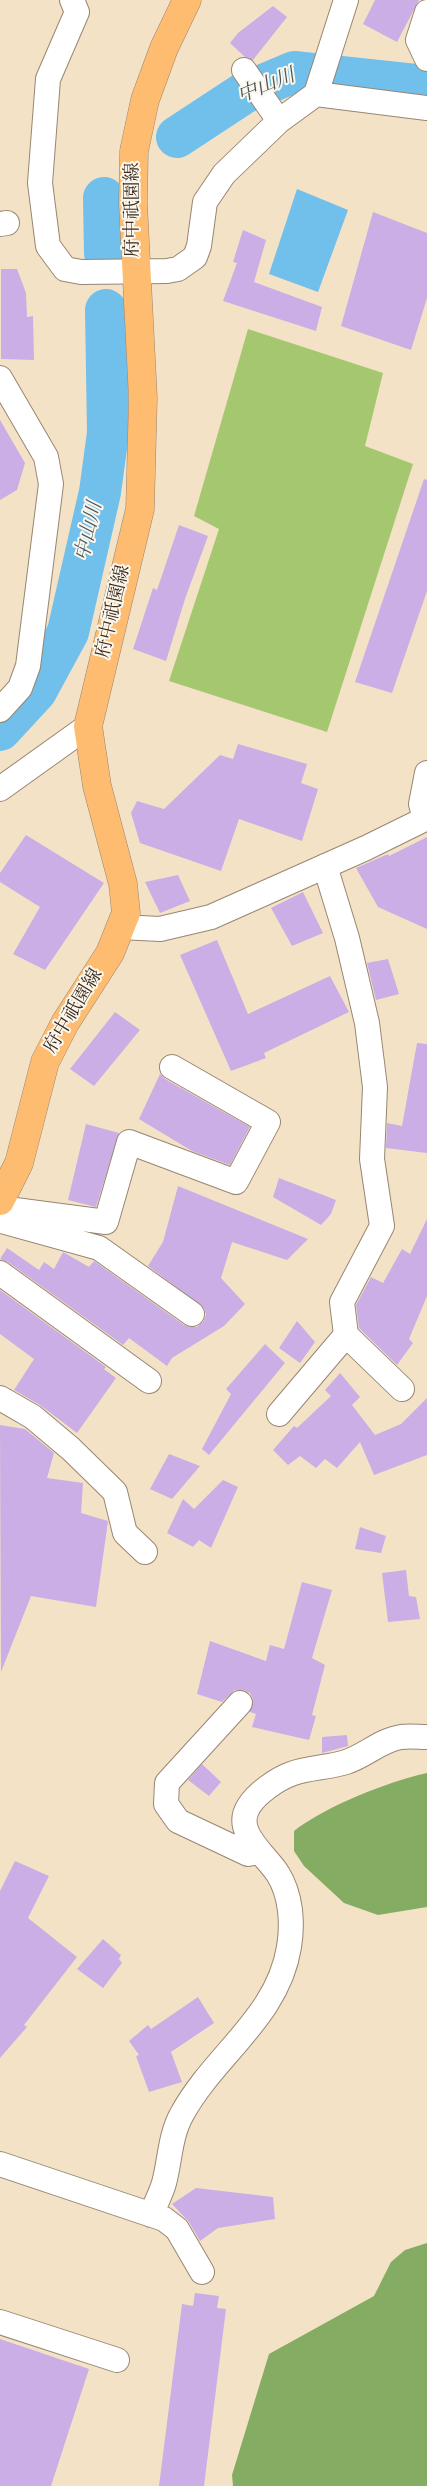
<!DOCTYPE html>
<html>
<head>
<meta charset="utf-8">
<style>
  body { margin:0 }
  canvas { display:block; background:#f4e2c7 }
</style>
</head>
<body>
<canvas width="427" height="2486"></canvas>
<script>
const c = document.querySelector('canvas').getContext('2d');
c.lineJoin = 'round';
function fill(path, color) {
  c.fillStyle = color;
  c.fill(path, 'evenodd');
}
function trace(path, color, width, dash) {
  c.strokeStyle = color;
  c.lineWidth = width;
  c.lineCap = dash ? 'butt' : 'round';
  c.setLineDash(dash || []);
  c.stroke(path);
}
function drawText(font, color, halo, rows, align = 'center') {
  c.font = font + ' "Sorts Mill Goudy","Noto Serif JP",serif';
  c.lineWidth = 4;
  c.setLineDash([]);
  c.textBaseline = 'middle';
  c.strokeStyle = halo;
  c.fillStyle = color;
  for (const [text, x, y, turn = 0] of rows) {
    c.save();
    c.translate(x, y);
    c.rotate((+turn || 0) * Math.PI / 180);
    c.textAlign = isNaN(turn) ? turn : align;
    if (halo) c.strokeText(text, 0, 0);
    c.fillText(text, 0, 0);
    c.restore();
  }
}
const green = new Path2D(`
  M248,329L383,373L365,446L413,464L327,732L169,681L219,529L194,516Z`);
const forest = new Path2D(`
  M427,1773V1907L378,1915L344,1903L304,1866L294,1851V1831C326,1806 387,1782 427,1773Z
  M427,2243V2486H233L232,2475L269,2354L374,2296L391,2262L405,2250Z`);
const water = new Path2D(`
  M297,189L348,210L318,292L269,274Z`);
const river = new Path2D(`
  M177,137L244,93L294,72L427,86
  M104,198L105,254
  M0,730L36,691L68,632L100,492L108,433L106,310`);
const building = new Path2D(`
  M375,0H419L397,42L363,24Z
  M273,6L287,17L253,60L245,57L230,43L238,33Z
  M373,212L427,233V298L411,350L341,326Z
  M243,230L266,240L254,282L322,307L316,331L223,301L237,263L233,262Z
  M1,269H17L26,293L27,317L33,316L34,360L1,359Z
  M0,420L25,463L17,490L0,500Z
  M424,479L427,480V591L392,693L355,682Z
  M179,525L208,536L185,599L166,661L133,649L153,588L157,590Z
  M238,744L307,764L301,783L318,789L302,841L239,819L221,871L140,843L131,813L137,801L164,809L220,755L233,759Z
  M26,835L104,883L45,970L13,954L40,907L0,882V873Z
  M427,837V929L378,907L356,868L388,854L389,856Z
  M178,875L190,901L160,913L145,882Z
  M303,892L323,933L292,946L271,908Z
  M217,940L248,1014L330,976L349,1012L264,1053L266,1058L231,1071L180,955Z
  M388,959L399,994L376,1000L367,963Z
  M115,1012L140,1030L94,1086L70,1069Z
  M417,1043L427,1044V1153L386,1148L387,1123L402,1126Z
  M160,1074L165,1079L250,1127L230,1165L192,1151L139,1119Z
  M86,1124L119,1133L96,1207L68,1200Z
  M279,1178L336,1200L331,1214L321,1225L273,1197Z
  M178,1186L308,1239L287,1260L232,1242L221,1278L245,1304L224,1326L172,1358L167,1366L129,1338L123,1345L8,1262L0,1259L7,1248L39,1270L44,1262L54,1269L63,1252L89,1267L94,1261L184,1325L197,1327L203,1322L206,1315L204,1308L148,1266L163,1242Z
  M427,1219V1296L409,1339L413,1343L397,1365L359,1328L356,1305L371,1277L383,1283L402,1249L410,1254Z
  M0,1290L106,1367L104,1369L116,1378L77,1433L40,1405L14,1390L34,1359L0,1334Z
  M297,1321L315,1342L300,1363L279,1348Z
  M265,1344L285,1363L209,1455L202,1449L231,1394L226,1389Z
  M340,1373L360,1397L352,1405L375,1435L401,1424L427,1398V1455L374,1475L360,1442L337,1468L325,1459L316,1468L300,1456L288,1465L273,1450L294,1426L297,1428L331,1396L325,1390Z
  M0,1425L25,1429L54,1453L47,1478L83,1483L81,1513L108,1521L96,1607L31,1596L1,1672Z
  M169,1454L200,1466L172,1499L150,1489Z
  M223,1480L238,1487L211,1548L199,1540L193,1547L167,1533L183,1499L194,1509Z
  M360,1527L386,1536L381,1553L355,1549Z
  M406,1570L409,1596L416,1597L420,1619L388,1622L382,1573Z
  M302,1582L332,1590L312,1658L325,1665L312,1715L316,1716L309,1740L252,1727L256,1714L250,1712L253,1699L250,1693L243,1690H235L222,1702L197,1694L210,1641L266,1661L270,1645L284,1649Z
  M347,1735L348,1746L322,1753V1737Z
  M202,1764L221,1782L209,1796L188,1780Z
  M15,1861L49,1876L28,1918L77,1957L24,2025L27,2027L0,2058V1891Z
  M103,1939L121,1955L119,1959L122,1963L103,1988L77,1969Z
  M198,1997L214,2023L171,2052L182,2082L149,2092L136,2056L139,2055L129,2041L148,2025L151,2029Z
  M196,2188L273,2197L275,2219L218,2228L200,2241L189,2222L172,2204Z
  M195,2293L219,2296L217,2308L226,2309L204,2486H159L182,2304L193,2306Z
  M0,2339L89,2369L51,2486H0Z`);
const minor = new Path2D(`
  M72,0L77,12L48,79L40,183L48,246L65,269L81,272L167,271L178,269L195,257L199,246L205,202L224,174L279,121L316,94L346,0
  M427,12L418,40L427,59
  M244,70L279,121
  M316,94L427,108
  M0,224L7,223
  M0,378L46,457L51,484L28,666L20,688L0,710
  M0,789L88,726
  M425,819L421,804L427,773
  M120,927L160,929L211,917L366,848L427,818
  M0,1208L106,1222L129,1142L236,1182L268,1122L172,1067
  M2,1221L99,1248L192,1314
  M0,1273L149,1381
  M346,1335L402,1389
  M0,1398L33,1417L71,1449L115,1492L125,1533L145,1552
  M279,1414L346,1335L342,1302L382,1226L372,1159L375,1087L367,1023L347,938L325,866
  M240,1703L167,1783L166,1804L178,1821L248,1854L259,1852
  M0,2164L164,2219L177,2229L202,2272
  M151,2215C155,2204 161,2194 164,2183C170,2161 170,2135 182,2114C214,2055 278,2017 289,1947C293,1923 291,1895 278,1874C266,1855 232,1831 249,1806C256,1794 277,1779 291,1774C308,1767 328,1768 346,1762C365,1756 381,1740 401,1737C409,1736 419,1737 427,1737
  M0,2322L117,2360`);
const major = new Path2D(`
  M0,1201L19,1163L45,1062L65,1023L110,953L126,913L123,884L97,786L88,726L140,509L143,398L133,203L134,151L145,100L164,48L187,0`);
const streetNames = [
  ["府中祇園線",135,210,-90],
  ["府中祇園線",115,612,-77],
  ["府中祇園線",75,1012,-59]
];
const waterNames = [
  ["中山川",267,88,-22],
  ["中山川",91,532,-77]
];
fill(green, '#a5c770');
fill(forest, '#84ac62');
fill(water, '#71bfeb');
trace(river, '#71bfeb', 42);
fill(building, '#cbaee5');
trace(minor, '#988672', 26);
trace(major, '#988672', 29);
trace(minor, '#fff', 24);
trace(major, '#febc70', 28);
drawText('19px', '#3b2a1e', '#fbf7ec', streetNames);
drawText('italic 20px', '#4b575c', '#fbf7ec', waterNames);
</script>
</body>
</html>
